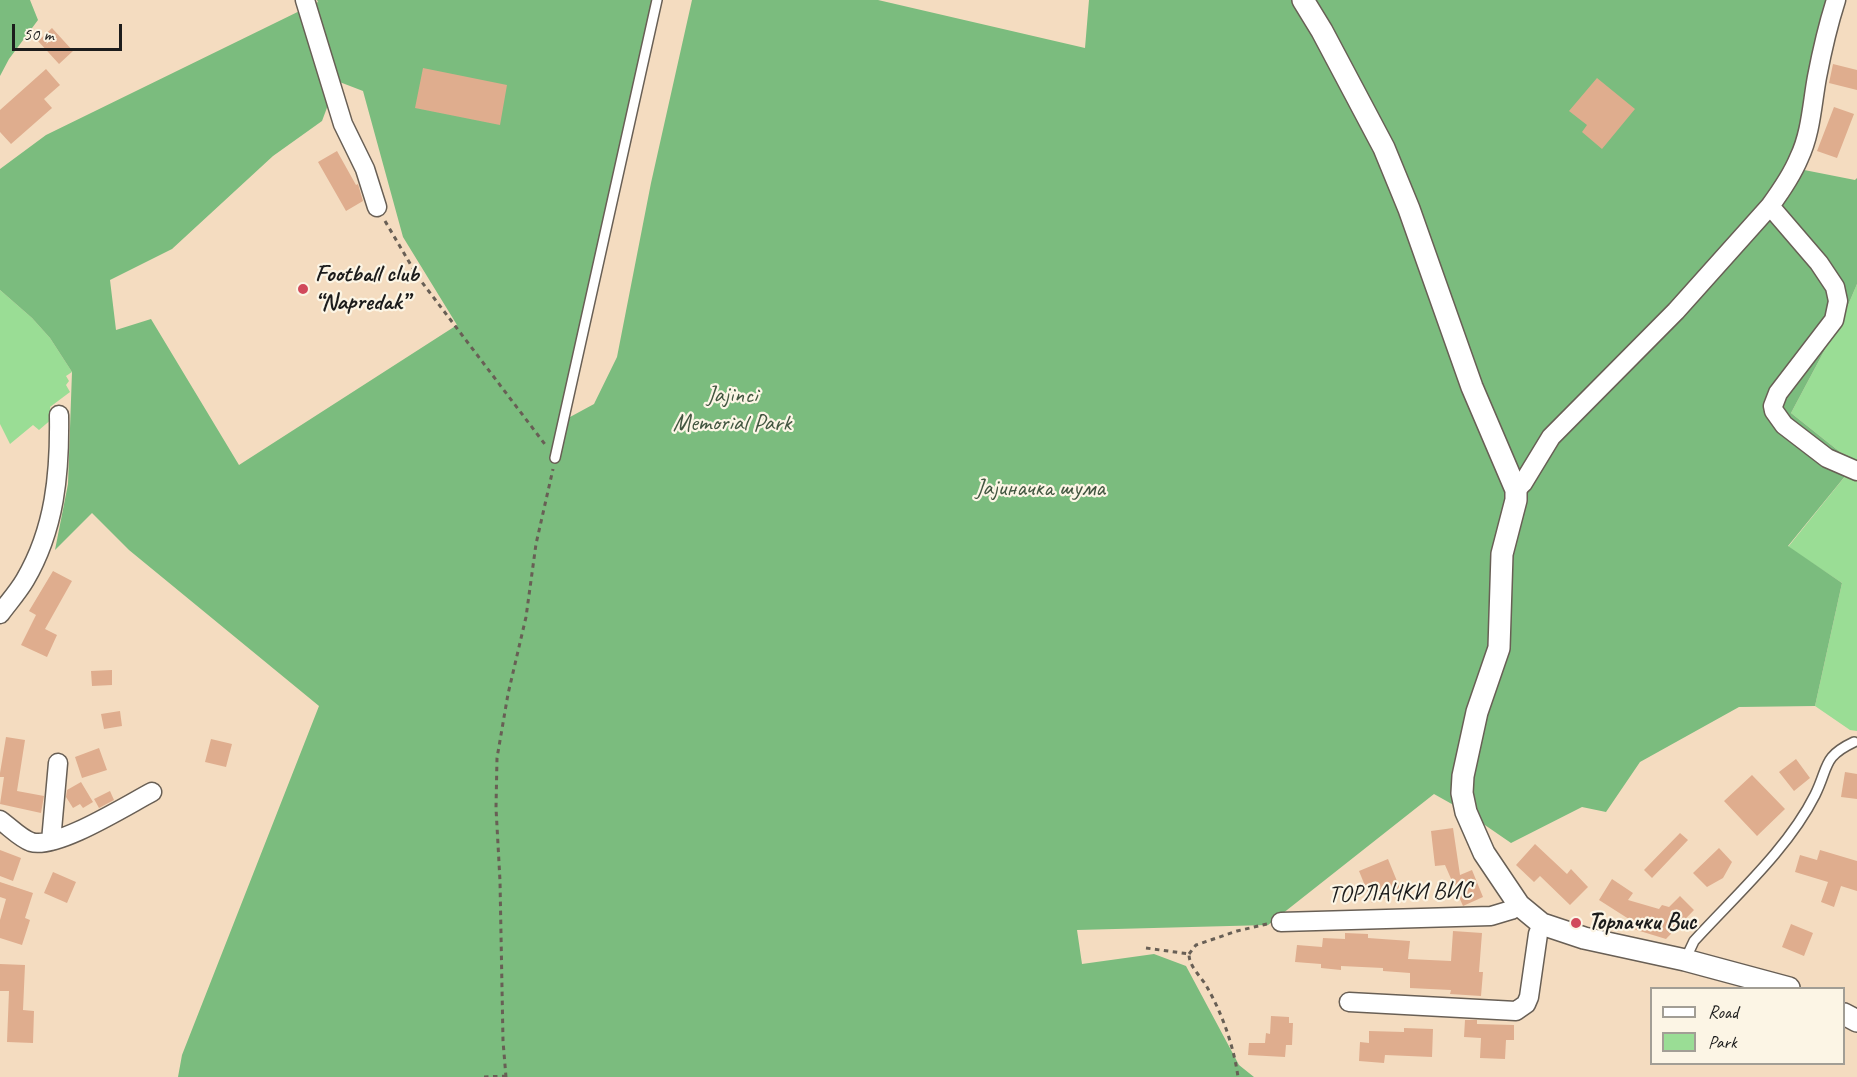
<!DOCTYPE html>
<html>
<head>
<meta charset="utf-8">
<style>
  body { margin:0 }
  #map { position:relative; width:1857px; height:1077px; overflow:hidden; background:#f4dcc0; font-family:Caveat,sans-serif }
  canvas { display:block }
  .legend { position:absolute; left:1650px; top:987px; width:195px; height:78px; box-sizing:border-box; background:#fcf5e5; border:2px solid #a29e95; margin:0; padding:8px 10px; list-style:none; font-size:18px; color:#1c1c1c }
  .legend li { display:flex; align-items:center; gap:12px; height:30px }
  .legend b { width:30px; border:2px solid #a29e95 }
  .scale { position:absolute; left:12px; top:24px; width:110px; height:27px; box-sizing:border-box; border:3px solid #1c1c1c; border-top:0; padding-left:8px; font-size:18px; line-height:21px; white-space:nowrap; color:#1c1c1c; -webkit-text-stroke:4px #fcf5e5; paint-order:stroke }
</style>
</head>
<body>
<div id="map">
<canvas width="1857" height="1077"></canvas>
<ul class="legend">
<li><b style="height:8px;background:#fff"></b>Road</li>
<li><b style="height:16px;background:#9add95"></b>Park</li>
</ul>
<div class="scale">50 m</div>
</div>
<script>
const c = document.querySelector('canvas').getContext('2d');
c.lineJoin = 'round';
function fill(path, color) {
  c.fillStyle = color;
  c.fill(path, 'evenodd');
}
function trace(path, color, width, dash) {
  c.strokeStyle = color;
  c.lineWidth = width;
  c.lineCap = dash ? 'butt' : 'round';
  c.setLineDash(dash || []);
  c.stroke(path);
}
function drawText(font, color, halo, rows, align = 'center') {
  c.font = font + ' Caveat,sans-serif';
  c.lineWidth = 4.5;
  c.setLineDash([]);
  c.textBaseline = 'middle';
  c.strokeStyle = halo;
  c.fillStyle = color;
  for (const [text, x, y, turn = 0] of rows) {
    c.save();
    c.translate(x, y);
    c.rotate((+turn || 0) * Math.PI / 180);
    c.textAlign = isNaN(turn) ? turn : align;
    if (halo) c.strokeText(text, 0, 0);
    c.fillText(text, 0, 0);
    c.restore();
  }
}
const green = new Path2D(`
  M1857,284V731L1850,730L1815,706L1842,583L1788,547L1855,464L1791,413L1846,310Z
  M0,290L32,318L50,338L72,372L66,376L69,381L66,385L70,392L50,407L53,418L39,430L33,425L10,444L0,424Z`);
const forest = new Path2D(`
  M0,0H30L38,20L9,59L0,76Z
  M317,0H653L559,423L594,404L617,357L651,183L692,0H878L1085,48L1089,0H1833L1806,110L1789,167L1855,180L1857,178V284L1846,310L1791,413L1855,464L1788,546L1842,583L1815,706L1739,707L1640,762L1606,812L1582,807L1511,843L1466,812L1434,794L1268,925L1077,930L1082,964L1154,954L1186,966L1239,1065L1254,1077H178L182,1055L319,706L129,550L92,513L55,550L68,484L72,372L50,338L32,318L0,290V169L46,135L318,2ZM337,81L363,91L403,237L457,325L239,465L151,319L116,330L110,280L172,249L273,156L322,121Z`);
const building = new Path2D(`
  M52,28L73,51L59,64L38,41Z
  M1833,64L1857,70V90L1829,83Z
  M423,68L507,85L500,125L415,108Z
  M46,69L60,85L44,99L52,108L11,144L0,132V110Z
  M1597,78L1635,109L1602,149L1582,132L1587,125L1569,111Z
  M1834,107L1854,114L1837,158L1817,151Z
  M337,151L356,185L358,184L363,201L346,211L318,162Z
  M53,571L72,581L45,629L57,635L47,657L21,645L36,615L29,611Z
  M112,670V685L92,686L91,671Z
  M120,711L122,726L104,729L101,714Z
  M6,737L25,740L17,791L44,796L41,813L0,804L4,777H0V773Z
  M211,739L232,744L226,767L205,762Z
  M99,748L107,770L82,778L75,757Z
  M1796,759L1810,778L1794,791L1779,772Z
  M1845,772L1857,774V799L1841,797Z
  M1752,775L1785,809L1757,836L1724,801Z
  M81,782L93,802L83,808L80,804L73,808L66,797L67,790Z
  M110,791L114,800L99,808L94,799Z
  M1453,828L1460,875L1472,870L1483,897L1463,906L1445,865L1435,866L1431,831Z
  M1680,833L1688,840L1652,878L1644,870Z
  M1535,844L1567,874L1571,869L1588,887L1570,905L1540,876L1534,882L1516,865Z
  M1719,848L1732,862L1723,878L1707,887L1693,873Z
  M0,850L21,858L13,881L0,876Z
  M1820,850L1857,861V891L1841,886L1834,907L1821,902L1828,882L1795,872L1800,855L1817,860Z
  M1388,859L1401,891L1372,903L1359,871Z
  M53,872L76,882L67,903L44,893Z
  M1612,879L1633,893L1628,900L1659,909L1662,905L1669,907L1680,896L1694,910L1666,939L1630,928L1632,921L1599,900Z
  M0,882L33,893L25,918L30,920L22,945L0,938V920L6,899L0,897Z
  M1791,924L1813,933L1804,956L1782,947Z
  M1453,931L1482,933L1479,972H1483L1481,996L1450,994L1451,990L1410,988V973L1383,971V968L1341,966V970L1321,968V964L1295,962L1297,945L1322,947L1323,938L1345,939V933L1368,934V938L1410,941L1408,959L1451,961Z
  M0,964L25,965L23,1010L34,1011L33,1043L7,1042L9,991H0Z
  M1271,1016L1289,1017V1023H1293L1292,1045H1286L1285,1057L1248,1055L1249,1043H1265L1266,1033L1270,1034Z
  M1465,1020H1477V1024L1514,1025V1040H1506L1505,1059L1480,1058L1481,1038L1464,1037Z
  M1404,1028L1433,1029L1432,1057L1385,1055L1384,1063L1359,1061L1360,1042L1369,1043V1031L1404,1032Z`);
const path = new Path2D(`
  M385,221L418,277L547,447
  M1146,948L1189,954C1189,967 1201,976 1207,987C1222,1013 1234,1047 1238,1077
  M1189,954L1196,945L1237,931L1267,924
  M484,1077L506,1076
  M506,1077L503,1041L500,881L496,808L497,758L508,694L526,617L536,544L553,469`);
const service = new Path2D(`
  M555,458L657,0
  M1685,960L1694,941C1735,896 1788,849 1815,795C1829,767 1822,757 1854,742`);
const minor = new Path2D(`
  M305,0L343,124L365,169L377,207
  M1770,206L1819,263L1835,287L1838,301L1834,320L1778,393L1773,406L1774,411L1784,425L1827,458L1857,471
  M1516,490L1523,483L1551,437L1676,311L1770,206C1781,191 1792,175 1799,158C1811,133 1812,104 1817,77C1822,51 1828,25 1836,0
  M0,614C8,603 18,592 25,580C55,529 60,473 59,415
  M0,820C10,827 20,838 31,842C56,850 127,805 152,792
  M51,841L58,763
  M1281,922L1491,916L1511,910L1519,905
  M1349,1002L1516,1011L1526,1004L1529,997L1538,934L1542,924`);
const tertiary = new Path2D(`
  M1303,0L1322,31L1384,148L1409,209L1472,387L1516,490V500L1502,554L1499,648L1477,712L1463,776L1462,793L1466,812L1484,853L1519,905L1542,924L1584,938L1685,960L1789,988
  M1844,1014L1857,1021`);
const markers = [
  [303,289,6,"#d1495b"],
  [1576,923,6,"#d1495b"]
];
const poiNames = [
  ["Football club",315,275],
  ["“Napredak”",315,303],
  ["Торлачки Вис",1588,923]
];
const parkNames = [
  ["Jajinci",732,396],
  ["Memorial Park",732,424],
  ["Јајиначка шума",1040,489]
];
const streetNames = [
  ["ТОРЛАЧКИ ВИС",1400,893,-2]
];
fill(green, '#9add95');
fill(forest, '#7bbc7e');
fill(building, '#dfad8e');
trace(service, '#685f55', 12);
trace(minor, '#685f55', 21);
trace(tertiary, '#685f55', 24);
trace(path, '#685f55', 3, [4.5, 4.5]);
trace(service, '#fff', 9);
trace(minor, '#fff', 18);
trace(tertiary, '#fff', 21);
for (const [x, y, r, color] of markers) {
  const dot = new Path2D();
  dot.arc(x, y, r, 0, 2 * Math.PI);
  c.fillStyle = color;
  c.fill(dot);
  trace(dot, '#fcf5e5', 2);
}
drawText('bold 24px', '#1c1c1c', '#fcf5e5', poiNames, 'left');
drawText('24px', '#425640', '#fcf5e5', parkNames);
drawText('24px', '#1c1c1c', '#fcf5e5', streetNames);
</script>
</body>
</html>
